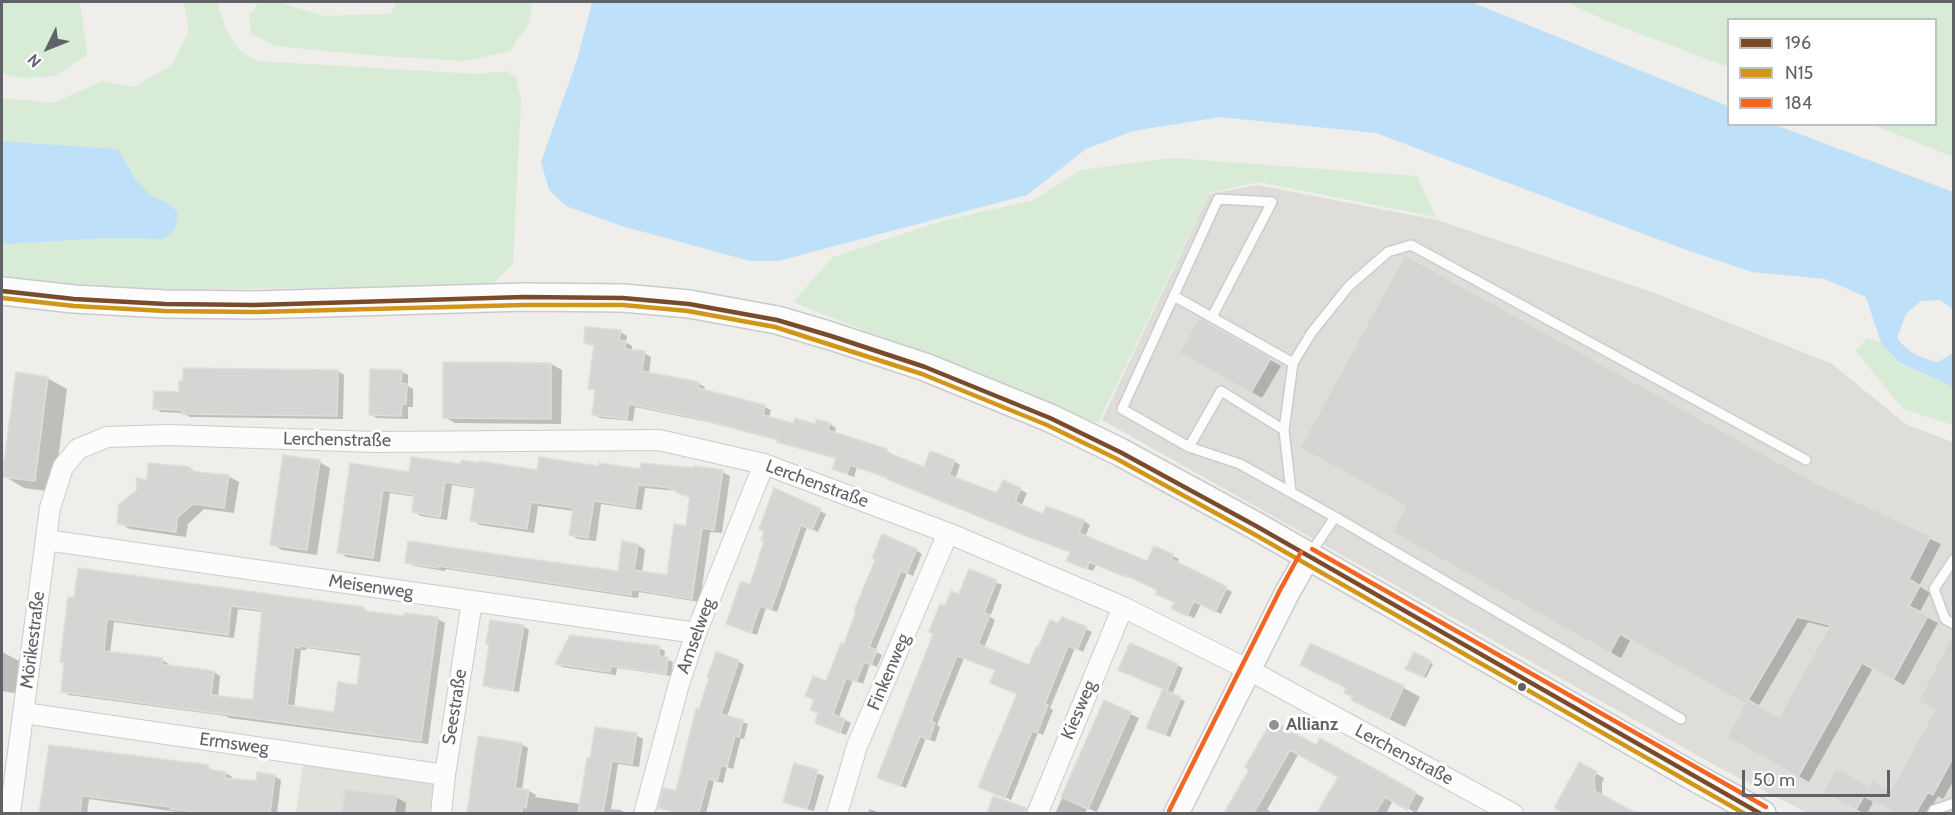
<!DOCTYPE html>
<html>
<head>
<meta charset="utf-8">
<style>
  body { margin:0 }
  #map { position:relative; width:1955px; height:815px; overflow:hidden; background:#efeeea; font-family:Cabin,sans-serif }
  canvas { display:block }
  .frame { position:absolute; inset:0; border:3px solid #5f6368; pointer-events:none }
  .legend { position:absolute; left:1727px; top:18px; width:210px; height:108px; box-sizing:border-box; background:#fff; border:2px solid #bfc1c3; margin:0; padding:8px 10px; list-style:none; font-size:18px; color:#5f6368 }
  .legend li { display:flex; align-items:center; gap:12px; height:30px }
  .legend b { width:30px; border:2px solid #bfc1c3 }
  .north { position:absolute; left:18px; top:18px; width:60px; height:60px; -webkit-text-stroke:4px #fff; paint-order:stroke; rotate:227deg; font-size:16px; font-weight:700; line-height:24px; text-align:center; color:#5f6368 }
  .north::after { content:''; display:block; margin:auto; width:21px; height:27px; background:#5f6368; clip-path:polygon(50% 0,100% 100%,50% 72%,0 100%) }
  .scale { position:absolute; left:1742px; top:770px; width:148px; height:27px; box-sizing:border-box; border:3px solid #5f6368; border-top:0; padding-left:8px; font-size:18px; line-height:21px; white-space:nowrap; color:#5f6368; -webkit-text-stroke:4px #fff; paint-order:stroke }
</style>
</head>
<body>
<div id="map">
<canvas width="1955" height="815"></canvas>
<div class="frame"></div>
<ul class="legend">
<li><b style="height:8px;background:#7a4b2a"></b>196</li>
<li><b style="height:8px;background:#d1951a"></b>N15</li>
<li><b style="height:8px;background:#f26522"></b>184</li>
</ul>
<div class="north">N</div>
<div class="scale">50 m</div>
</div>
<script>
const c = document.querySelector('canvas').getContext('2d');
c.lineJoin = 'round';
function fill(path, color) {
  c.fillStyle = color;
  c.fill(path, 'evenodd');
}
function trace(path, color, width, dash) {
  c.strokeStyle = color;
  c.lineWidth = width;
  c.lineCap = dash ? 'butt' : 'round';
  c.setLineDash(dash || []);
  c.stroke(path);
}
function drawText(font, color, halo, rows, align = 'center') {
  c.font = font + ' Cabin,sans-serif';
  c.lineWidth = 6;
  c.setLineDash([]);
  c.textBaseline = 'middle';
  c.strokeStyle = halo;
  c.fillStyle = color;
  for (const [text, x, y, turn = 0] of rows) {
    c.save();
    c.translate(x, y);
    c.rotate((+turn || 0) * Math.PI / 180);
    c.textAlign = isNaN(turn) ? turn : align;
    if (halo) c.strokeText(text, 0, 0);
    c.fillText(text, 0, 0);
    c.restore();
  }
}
const industrial = new Path2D(`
  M1257,185L1437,220L1652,292L1832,364L1907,425L1953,442V813H1807L1718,767L1102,420L1209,194Z`);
const education = new Path2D(`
  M303,764L436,785L431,813L296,814Z`);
const green = new Path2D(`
  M2,2H80L87,55L55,76L23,78L2,73Z
  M184,2H217L226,29L239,50L257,61L477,74L505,71L515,76L521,98L513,264L491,286L142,290L2,278V242L9,244L108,238L168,203L150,196L136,180L118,149L2,141V98L54,103L102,81L133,87L171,66L189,32Z
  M259,2H278L324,16L390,14L397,2H532L530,21L510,51L465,61L367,55L276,46L251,34L249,15Z
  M1566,2H1953V157L1873,125L1936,124V20H1728V67L1609,22Z
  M1172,158L1417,176L1436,217L1258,182L1209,193L1098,423L793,302L833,257L942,221L1034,200L1081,170Z
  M1867,338L1881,343L1898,363L1953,387V425L1903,409L1856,351Z`);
const water = new Path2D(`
  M592,2H1471L1728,106V124L1776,125L1953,192V309L1940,300L1921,301L1906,314L1897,338C1909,353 1920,358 1938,362L1953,353V387L1898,362L1881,343L1866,297L1825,279L1752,272L1681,248L1376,133L1220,117L1133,131L1086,149L1027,195L778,261H750L622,226L566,206L549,190L541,162L577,60Z
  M2,141L118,149L136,180L150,195L168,203L178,213L175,229L163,239L108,238L9,244L2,242Z`);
const shadow = new Path2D(`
  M1200,320L1281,366L1262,398L1181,352Z
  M620,332L627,336L626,342L632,346V351L644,353L651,357L649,374L699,384L705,387L704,391L765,407L771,410L769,418L794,424L816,425L817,421L830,424L836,428L835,433L886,450L892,454V456L925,469L954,461L960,465L955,479L998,495L1004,482L1027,493L1021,507L1044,516L1084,521L1090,525L1085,537L1148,563L1155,548L1179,559L1177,564L1232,592L1221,614L1201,604L1194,618L1179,611L1175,602L1159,590L1130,577L1129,578L1096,565L1093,571L1074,564L1071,552L889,478L857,467L854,477L840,472L834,469L837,459L786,445L779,441L708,422L635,407L633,421L600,418L594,414L596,392L590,388L595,347L585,343Z
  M445,363L551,364L562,370L561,424L455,423L444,417Z
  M338,371L344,375L343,419L190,417L183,413L161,412L155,408Z
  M402,372L408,375V386L413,389V407H408V419L377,418L370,414Z
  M47,378L67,389L54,492L24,488L4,476Z
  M319,462L330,468L317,555L282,550L272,544Z
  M351,465L410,473L462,466L538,471L599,467L641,471L722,472L730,476L722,533L710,532L700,602L639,592L638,598L446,569L445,571L414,566L407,562L620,573L638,545L645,550L642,573L669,577L687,528L691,499L678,491L645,488L642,510L601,504L596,541L578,539L571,535L574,511L538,506L534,533L480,525L472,520L477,489L452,485L447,520L421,516L414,512L416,497L390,493L380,562L346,557L339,552Z
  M189,468L198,473L228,476L239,482L234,513L204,509L188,524L186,537L130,529L119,523Z
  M1815,485L1941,544L1919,586L1930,593L1919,613L1938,623L1904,685L1873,668L1809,782L1729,736L1747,703L1631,639L1621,658L1404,537ZM1808,622L1831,628L1779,719L1758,707Z
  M775,490L826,514L818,532L807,527L777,612L766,608L757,635L728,624L751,586L766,541Z
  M916,550L922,554L913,576L907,573L875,651L882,655L877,667L870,664L863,684L853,680L839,717L851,723L846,735L822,726L826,683L844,646Z
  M970,571L1002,585L990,617L995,620L984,648L1029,667L1039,650L1059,625L1086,629L1092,632L1083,652L1075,648L1050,708L1053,710L1043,735L1038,733L1011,800L985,789L1019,695L996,670L964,658L937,725L940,727L935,742L926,738L906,788L885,780L946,607L960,596Z
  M76,600L364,609L371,613L406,618L407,615L438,619L445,623L428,744L229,718L226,716L69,695L63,691ZM238,609L263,612L254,702L218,697L220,676L214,672L168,666L169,664L162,660L110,653L114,622L234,638ZM307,648L362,656L358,687L335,713L294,708L301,650H306Z
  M523,626L529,630L519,692L491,688L485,685L491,645Z
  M1954,638V780L1943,799L1938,796L1928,814H1897L1874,800L1867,814H1865L1825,792L1870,788L1892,792L1937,710L1920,700Z
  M1311,645L1404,688L1420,697L1405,727L1369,709L1354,697L1347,689L1302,665Z
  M659,648L665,651L664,658L673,662L671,676L617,668L616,675L562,667L557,663Z
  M2,652L25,664L21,694L2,691Z
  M1414,654L1433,664L1426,678L1407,668Z
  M738,661L744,665L727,717L748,724L744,739L741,738L733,769L727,767L723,783L714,781L706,814H672L673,812L660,807L677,793L700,711Z
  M1177,665L1183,668L1172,695L1185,701L1170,737L1154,730L1164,689Z
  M1104,702L1139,718L1097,812L1087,808L1085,814H1055Z
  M1272,722L1317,747L1321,740L1424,798L1416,813L1393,800L1386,814H1375L1363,807L1359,814H1325L1320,811L1340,776L1299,753L1267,810L1270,811L1269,814H1225L1251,769Z
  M636,735L643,739L639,767L618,764L611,809L621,810L627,814H468L479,738L521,744L528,748L522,790L529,791L536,795L535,797L581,804L588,759Z
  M50,746L208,767L215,771L226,773L232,777V780L257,783L274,776L281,780L277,814H192L89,799L87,814H41Z
  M1579,764L1604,778L1602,783V797L1633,814H1567L1556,807Z
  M795,765L824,776L814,811L791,805L785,801Z
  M346,791L396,797L406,803L405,814H343Z
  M869,809L885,814H868Z`);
const building = new Path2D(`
  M1405,255L1816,483L1931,536L1909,579L1920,586L1909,606L1928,616L1893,680L1862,663L1798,777L1727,737L1746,702L1745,704L1620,634L1610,653L1392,532L1406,506L1300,448ZM1797,617L1830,625L1779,717L1748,700Z
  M1199,318L1271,358L1251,393L1179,353Z
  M585,327L621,330L619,340L626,341L625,349L645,351L642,371L699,382L698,388L765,405L763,415L793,423L795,418L815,424L816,419L830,423L828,430L887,449L886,452L924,467L930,451L942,455L955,460L949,475L997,493L1003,480L1021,488L1015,502L1043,514L1046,506L1084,520L1079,533L1147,561L1154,546L1173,554L1171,559L1227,587L1215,612L1194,601L1187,616L1171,608L1174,602L1155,594L1157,590L1123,574V576L1089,562L1087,569L1066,561L1070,552L1031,538L887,479L888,478L850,465L847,474L832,469L836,458L777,442L778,440L700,419L629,404L627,419L592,415L595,390L588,389L594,345L584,343Z
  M443,362L551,363V419L443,418Z
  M183,368L338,370L337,416L182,414V410L153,409L154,391L179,392V381H183Z
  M370,369L402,370L401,383L407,384L406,404H402L401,416L369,415Z
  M16,372L48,377L35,481L2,477Z
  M283,455L320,460L307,550L270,545Z
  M411,457L461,464V460L479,463V461L537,470L539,457L598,466L599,463L640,469L641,463L694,468V466L723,470L714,530L702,528L692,599L632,589L631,595L438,566V568L405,563L408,541L515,557L618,571L622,541L638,544L634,570L667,575L674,524L686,526L690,496L682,495L669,488L655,486L638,485L635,507L594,501L588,538L569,535L573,508L531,502L527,529L470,521L475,487L445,482L440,517L412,512L414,495L383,490L373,558L337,553L350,463L409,472Z
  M148,463L190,467L189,471L229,475L224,508L193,504L177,518L176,532L117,524L119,504L137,490L136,478L147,480Z
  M774,488L821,509L812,530L801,525L771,610L760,606L751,633L726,624L741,581L750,585L764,541L761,540L764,531L759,529Z
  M882,534L917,549L907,573L901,571L869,647L877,650L871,665L864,662L856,682L846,678L833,714L845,719L840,733L815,723L818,713L810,710L814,700L805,696L813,676L826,681L841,643L844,644L856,612L854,611L875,560L872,558Z
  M78,568L364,607V611L405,616V613L438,617L421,741L61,692L64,663L60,662L68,597L74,598ZM231,606L262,610L253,700L211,695L214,671L162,664L163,658L104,651L107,619L228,635ZM300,646L361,653L357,685L338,682L334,712L287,705L294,647L300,648Z
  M969,569L997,580L984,613L990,615L978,644L1029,665L1036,647L1038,648L1050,620L1058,623L1062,617L1087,627L1077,650L1068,646L1045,704L1048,705L1037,733L1032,731L1005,798L978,787L1017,694L990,683L995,670L957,656L931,721L935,723L929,740L920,736L900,786L877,778L933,634L929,632L940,604L945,606L951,591L959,594Z
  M490,620L524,625L513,690L483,686L489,645L486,644Z
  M570,635L660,646L659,656L668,657L666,674L611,666L610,672L555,664Z
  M1953,635V758L1933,795L1928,792L1916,813H1895L1864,796L1856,810L1823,792L1836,768L1869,786L1872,780L1891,790L1935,710L1918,701Z
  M1130,643L1178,664L1167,691L1181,697L1165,735L1146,728L1163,689L1118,670Z
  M1310,643L1404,686L1389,719L1351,700L1352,697L1344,693L1346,688L1300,665Z
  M716,652L739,660L721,714L743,720L739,737L735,736L727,767L721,765L717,781L708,779L699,813H671V811L658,808L663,788L676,791L696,708L699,709L709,678L707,677Z
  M1414,652L1431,661L1423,677L1405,669Z
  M1104,700L1131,712L1088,809L1061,797Z
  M1272,720L1316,745L1320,738L1416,792L1407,810L1385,797L1375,813H1317L1338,777L1290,750L1254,813H1224L1249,770L1245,767Z
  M595,727L637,733L632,764L612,761L603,813H578L587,758H590Z
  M478,736L522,743L515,788L529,790L526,808L522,807V813H467Z
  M49,745L209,765L208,769L226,772L225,778L256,781L257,772L275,775L270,813H202L170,809V807L82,796L80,813H39Z
  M1579,762L1597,772L1594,778L1595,791L1636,813H1565L1554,808Z
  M794,763L818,770L807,809L783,802Z
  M345,789L397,796L394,813H342Z
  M993,796L1027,808L1025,813H987Z`);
const service = new Path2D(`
  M1174,296L1293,363
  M1212,317L1272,202L1218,199L1122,409L1189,447L1240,464L1335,517L1310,554
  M1189,447L1221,391L1284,430
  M1291,492L1284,430L1293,363L1312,332L1349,286L1388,252L1411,245L1806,460
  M1335,517L1681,719
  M1954,559L1934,589L1945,619L1954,624
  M1932,814L1934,810L1954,803`);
const minor = new Path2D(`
  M46,540L696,633
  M24,713L445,775
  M10,814L50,508L63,467L78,449L107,437L168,435L375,442L659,440L764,464L948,533L1123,607L1249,670L1513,814
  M441,814L445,775L472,602
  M644,814L679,684L696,633L764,464
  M837,814L857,746L948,533
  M1037,814L1123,607`);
const tertiary = new Path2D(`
  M1176,814L1287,593L1308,556`);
const secondary = new Path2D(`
  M2,291L74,299L165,304L255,305L524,297L623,298L689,304L777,320L831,336L925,367L1050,418L1120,452L1256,526L1698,779L1762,814`);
const bus1 = new Path2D(`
  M2,291L74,299L165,304L255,305L524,297L623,298L689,304L777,320L831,336L925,367L1050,418L1120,452L1256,526L1761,814`);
const bus2 = new Path2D(`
  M2,298L74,306L165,311L255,312L524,305H623L688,311L775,327L922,374L1047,425L1117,459L1252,533L1745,814`);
const bus3 = new Path2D(`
  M1312,549L1766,807
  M1169,811L1280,590L1301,552`);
const markers = [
  [1522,687,5,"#5f6368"],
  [1274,725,6,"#919496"]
];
const streetNames = [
  ["Lerchenstraße",337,440,1],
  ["Lerchenstraße",817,484,20],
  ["Meisenweg",371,587,8],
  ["Amselweg",696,636,-70],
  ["Mörikestraße",33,640,-83],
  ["Finkenweg",889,672,-67],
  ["Seestraße",455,707,-81],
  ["Kiesweg",1079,710,-67],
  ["Ermsweg",234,744,8],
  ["Lerchenstraße",1404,755,28]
];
const poiNames = [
  ["Allianz",1286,725]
];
fill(industrial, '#dfddda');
fill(education, '#e2e0da');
fill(green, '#d8ebd6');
fill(water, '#bfe0f9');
fill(shadow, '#0003');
fill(building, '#d6d5d3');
trace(building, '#deddd9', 1.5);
trace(service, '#cbcccc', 12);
trace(minor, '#cbcccc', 22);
trace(tertiary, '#cbcccc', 27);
trace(secondary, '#cacacb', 30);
trace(service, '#fdfcfc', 9);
trace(minor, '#fdfcfc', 20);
trace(tertiary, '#fdfcfc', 24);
trace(secondary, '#fdfcfc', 27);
trace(bus1, '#7a4b2a', 4.5);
trace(bus2, '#d1951a', 4.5);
trace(bus3, '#f26522', 4.5);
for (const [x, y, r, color] of markers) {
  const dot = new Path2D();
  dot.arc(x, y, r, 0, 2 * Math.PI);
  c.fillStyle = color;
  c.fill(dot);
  trace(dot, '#fff', 2);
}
drawText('18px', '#5f6368', '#fff', streetNames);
drawText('bold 18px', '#5f6368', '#fff', poiNames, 'left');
</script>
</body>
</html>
